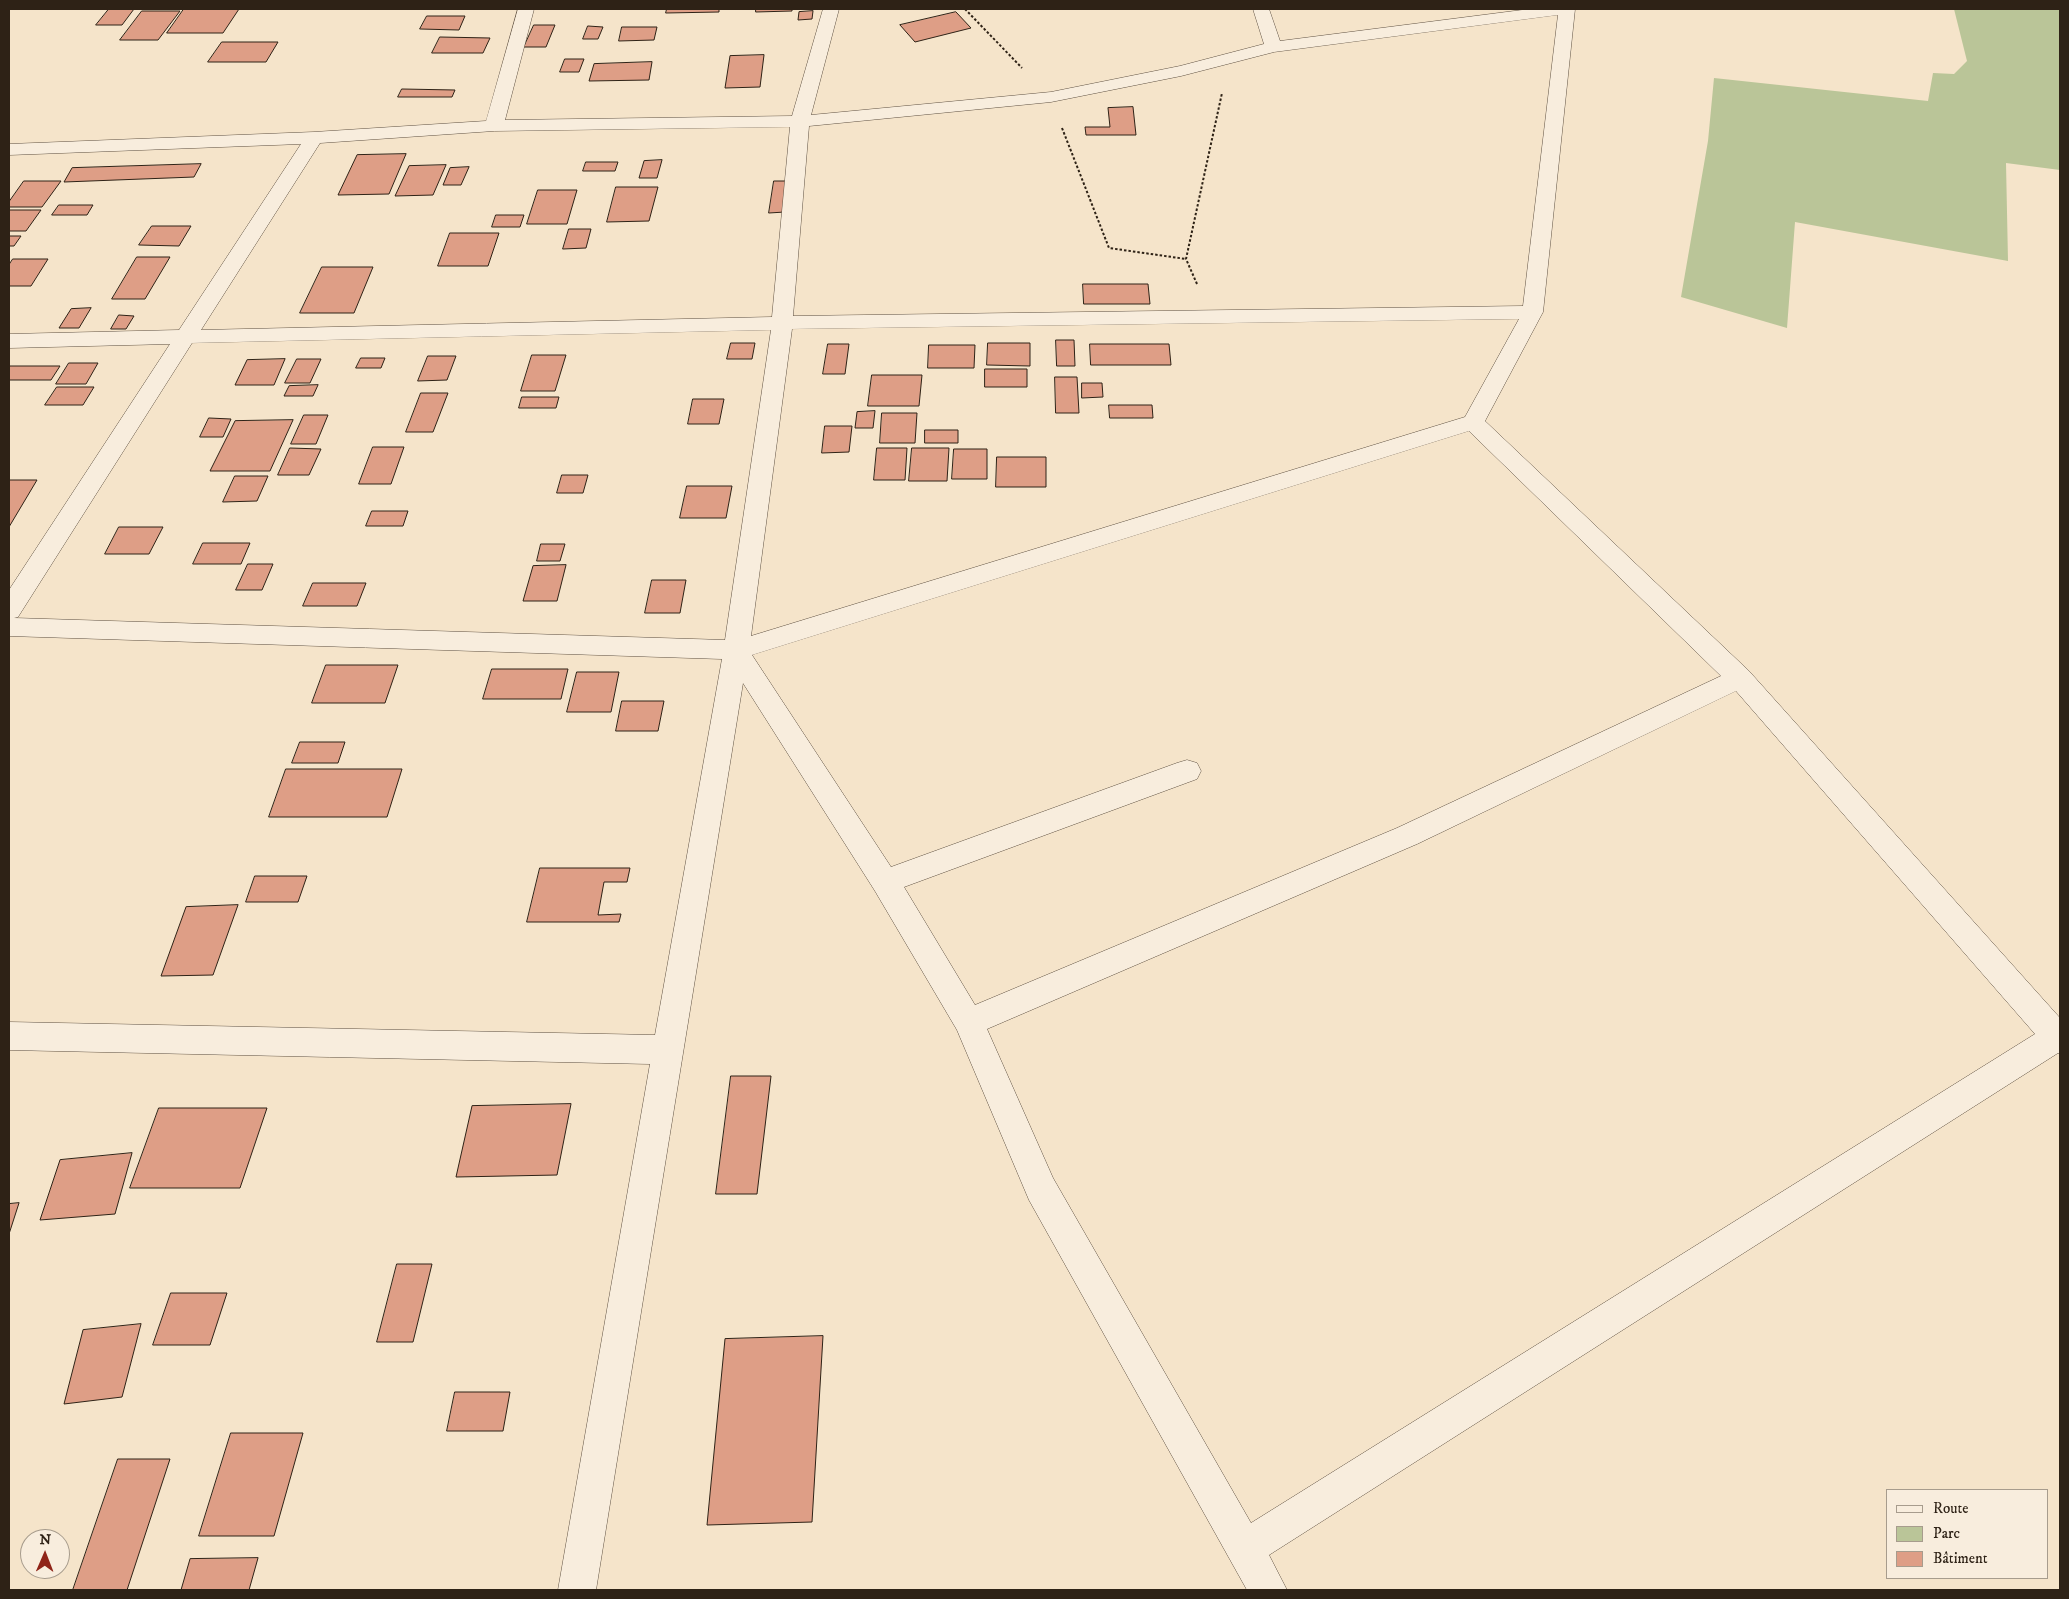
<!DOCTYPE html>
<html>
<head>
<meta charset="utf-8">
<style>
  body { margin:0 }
  #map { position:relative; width:2069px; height:1599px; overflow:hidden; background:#f5e4ca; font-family:"IM FELL DW Pica",serif }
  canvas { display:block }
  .frame { position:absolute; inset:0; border:10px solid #2e2216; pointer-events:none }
  .legend { position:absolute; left:1886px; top:1489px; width:162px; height:90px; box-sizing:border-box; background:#f8eddd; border:1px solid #a79c8d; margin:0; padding:6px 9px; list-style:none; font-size:15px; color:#2e2216 }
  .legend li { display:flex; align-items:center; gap:10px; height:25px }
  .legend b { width:25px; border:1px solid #a79c8d }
  .north { position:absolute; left:20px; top:1529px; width:50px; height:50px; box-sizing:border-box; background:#f8eddd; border:1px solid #a79c8d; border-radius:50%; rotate:1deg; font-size:14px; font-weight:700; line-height:20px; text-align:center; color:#2e2216 }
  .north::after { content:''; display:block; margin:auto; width:18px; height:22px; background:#8f2418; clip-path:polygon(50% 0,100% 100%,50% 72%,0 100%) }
</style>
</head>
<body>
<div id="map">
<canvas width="2069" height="1599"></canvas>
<div class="frame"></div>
<ul class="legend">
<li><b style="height:6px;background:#f8eddd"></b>Route</li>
<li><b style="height:14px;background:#bac598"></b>Parc</li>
<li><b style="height:14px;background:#de9e86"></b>Bâtiment</li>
</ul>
<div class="north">N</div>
</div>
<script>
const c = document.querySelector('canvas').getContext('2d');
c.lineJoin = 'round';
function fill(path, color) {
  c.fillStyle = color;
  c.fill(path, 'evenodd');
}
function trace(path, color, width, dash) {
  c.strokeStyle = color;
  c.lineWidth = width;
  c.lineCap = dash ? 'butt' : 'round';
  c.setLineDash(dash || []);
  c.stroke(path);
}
const green = new Path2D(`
  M1954,9H2060V170L2006,163L2008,261L1795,222L1787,328L1681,297L1708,141L1714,78L1928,101L1933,73L1954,74L1967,61Z`);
const building = new Path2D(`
  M109,9H134L122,25H96Z
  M184,9H239L223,33H167Z
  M667,9H719V12L666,13Z
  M756,9H792V11L756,12Z
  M142,11H180L158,40H120Z
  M813,11L812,19L798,20L799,12Z
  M956,12L971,28L915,42L900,25Z
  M427,16H465L459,30L420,29Z
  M534,25H555L546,47H524Z
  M588,26L603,27L598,39H583Z
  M622,27H657L654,40L619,41Z
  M440,37L490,38L483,53H432Z
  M222,42H278L266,62H208Z
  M764,55L760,87L725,88L730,56Z
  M565,59H584L579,72H560Z
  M652,62L649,80L589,81L594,64Z
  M402,89L455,90L452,97H398Z
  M1133,107L1136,135H1086L1085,127H1110L1108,108Z
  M406,154L389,194L338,195L357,155Z
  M662,160L657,178H639L644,161Z
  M586,162H618L615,171H583Z
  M201,164L194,177L64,182L72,168Z
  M446,165L433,195L395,196L409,166Z
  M469,167L461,185H443L450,168Z
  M24,181H61L42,207H9V202Z
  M774,181H790L785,212L769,213Z
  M616,187H658L649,221L607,222Z
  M538,190H577L567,224H527Z
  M59,205H93L87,215H52Z
  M9,210H41L26,231H9Z
  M496,215H524L520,227H492Z
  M152,226H191L179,246L139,245Z
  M569,229H591L586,248L563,249Z
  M450,233H499L488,266H438Z
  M9,236H21L14,246H9Z
  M137,257H170L145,299H112Z
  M13,259H48L31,286H9V265Z
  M322,267H373L354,313H300Z
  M1083,284H1148L1150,304H1084Z
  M91,308L79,328H59L71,309Z
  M119,315L134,316L126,329H111Z
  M1056,340H1074L1075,366H1057Z
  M731,343H755L752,359H727Z
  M988,343H1030V366L987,365Z
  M828,344H849L845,374H823Z
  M1090,344H1169L1171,365H1091Z
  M929,345H975L974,368H928Z
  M532,355H566L555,391H521Z
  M428,356H456L447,380L418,381Z
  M361,358H385L381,368H356Z
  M285,359L274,385H235L247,360Z
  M297,359H321L310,383H285Z
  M69,363H98L86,384H56Z
  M10,366H60L51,380H9Z
  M985,369H1027V387H985Z
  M872,375H922L919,406H868Z
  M1055,377H1077L1079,413H1056Z
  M1082,383H1102L1103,397L1082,398Z
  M318,385L313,396H284L289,386Z
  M57,387H94L83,405H45Z
  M421,393H448L433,432H406Z
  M522,397H559L556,408H519Z
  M693,399H724L719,424H688Z
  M1109,405H1152L1153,418H1110Z
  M875,411L873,428H855L857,412Z
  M882,413H917L915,443H880Z
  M304,415H328L316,444H291Z
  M209,418L231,419L223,437H200Z
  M293,420L270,471H210L235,421Z
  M825,426H852L849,452L822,453Z
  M925,430H958V443H925Z
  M373,447H404L391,484H359Z
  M290,448L321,449L309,475H278Z
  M877,448H907L905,480H874Z
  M912,448H949L947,481H909Z
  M954,449H987V479H952Z
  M997,457H1046V487H996Z
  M562,475H588L583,493H557Z
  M235,476H268L257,501L223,502Z
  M9,480H37L9,527Z
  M687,486H732L726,518H680Z
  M372,511H408L403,526H366Z
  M119,527H163L149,554H105Z
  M203,543H250L241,564H193Z
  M541,544H565L560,561H537Z
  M248,564H273L262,590H236Z
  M566,565L557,601H523L533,566Z
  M652,580H686L680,613H645Z
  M313,583H366L357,606H303Z
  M326,665H398L385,703H312Z
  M492,669H568L561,699H483Z
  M577,672H619L611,712H567Z
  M622,701H664L658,731H616Z
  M300,742H345L338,763H292Z
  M286,769H402L387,817H269Z
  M540,868H630L627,882H604L598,915L621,914L619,922H527Z
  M255,876H307L298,902H246Z
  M238,905L213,975L161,976L186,907Z
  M731,1076H771L757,1194H716Z
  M571,1104L557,1175L456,1177L472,1106Z
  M159,1108H267L240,1188H130Z
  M132,1153L115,1214L40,1220L60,1160Z
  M19,1203L9,1234V1204Z
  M397,1264H432L413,1342H377Z
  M171,1293H227L210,1345H153Z
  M141,1324L122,1397L64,1404L83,1330Z
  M823,1336L812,1522L707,1525L725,1339Z
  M455,1392H510L503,1431H447Z
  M231,1433H303L274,1536H199Z
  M118,1459H170L127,1590H73Z
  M258,1558L249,1590H181L190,1559Z`);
const path = new Path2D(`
  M965,9L1022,68
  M1062,128L1109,248L1186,259
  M1197,284L1186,259L1222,93`);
const street = new Path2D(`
  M518,9H534L505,120L792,116L823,9H839L811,115L1051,92L1180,66L1264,44L1253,9H1269L1280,41L1530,9H1575L1543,312L1485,421L1749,671L2060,1018V1054L2058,1053L1269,1555L1287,1590H1247L1029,1200L957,1030L875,891L743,683L596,1590H558L650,1064L9,1050V1022L655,1035L722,659L9,636V590L170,344L9,348V334L179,330L301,144L9,155V144L314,132L486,121ZM1558,15L1523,306L793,316L809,126L1051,102L1181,76L1274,52ZM790,127L772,317L201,330L320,143L494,131ZM1519,319L1465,417L751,636L792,329ZM771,330L725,640L14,618L18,617L192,343ZM1469,431L1721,676L1397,828L975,1005L904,887L1197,779L1201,771L1197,763L1187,760L1177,763L891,867L752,655ZM1736,691L2035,1034L1251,1523L1053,1178L987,1029L1417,844Z`);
fill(green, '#bac598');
fill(building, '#de9e86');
trace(building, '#2e2216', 1);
trace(street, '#605243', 1);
trace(path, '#2e2216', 2, [2.5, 2]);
fill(street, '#f8eddd');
</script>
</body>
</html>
